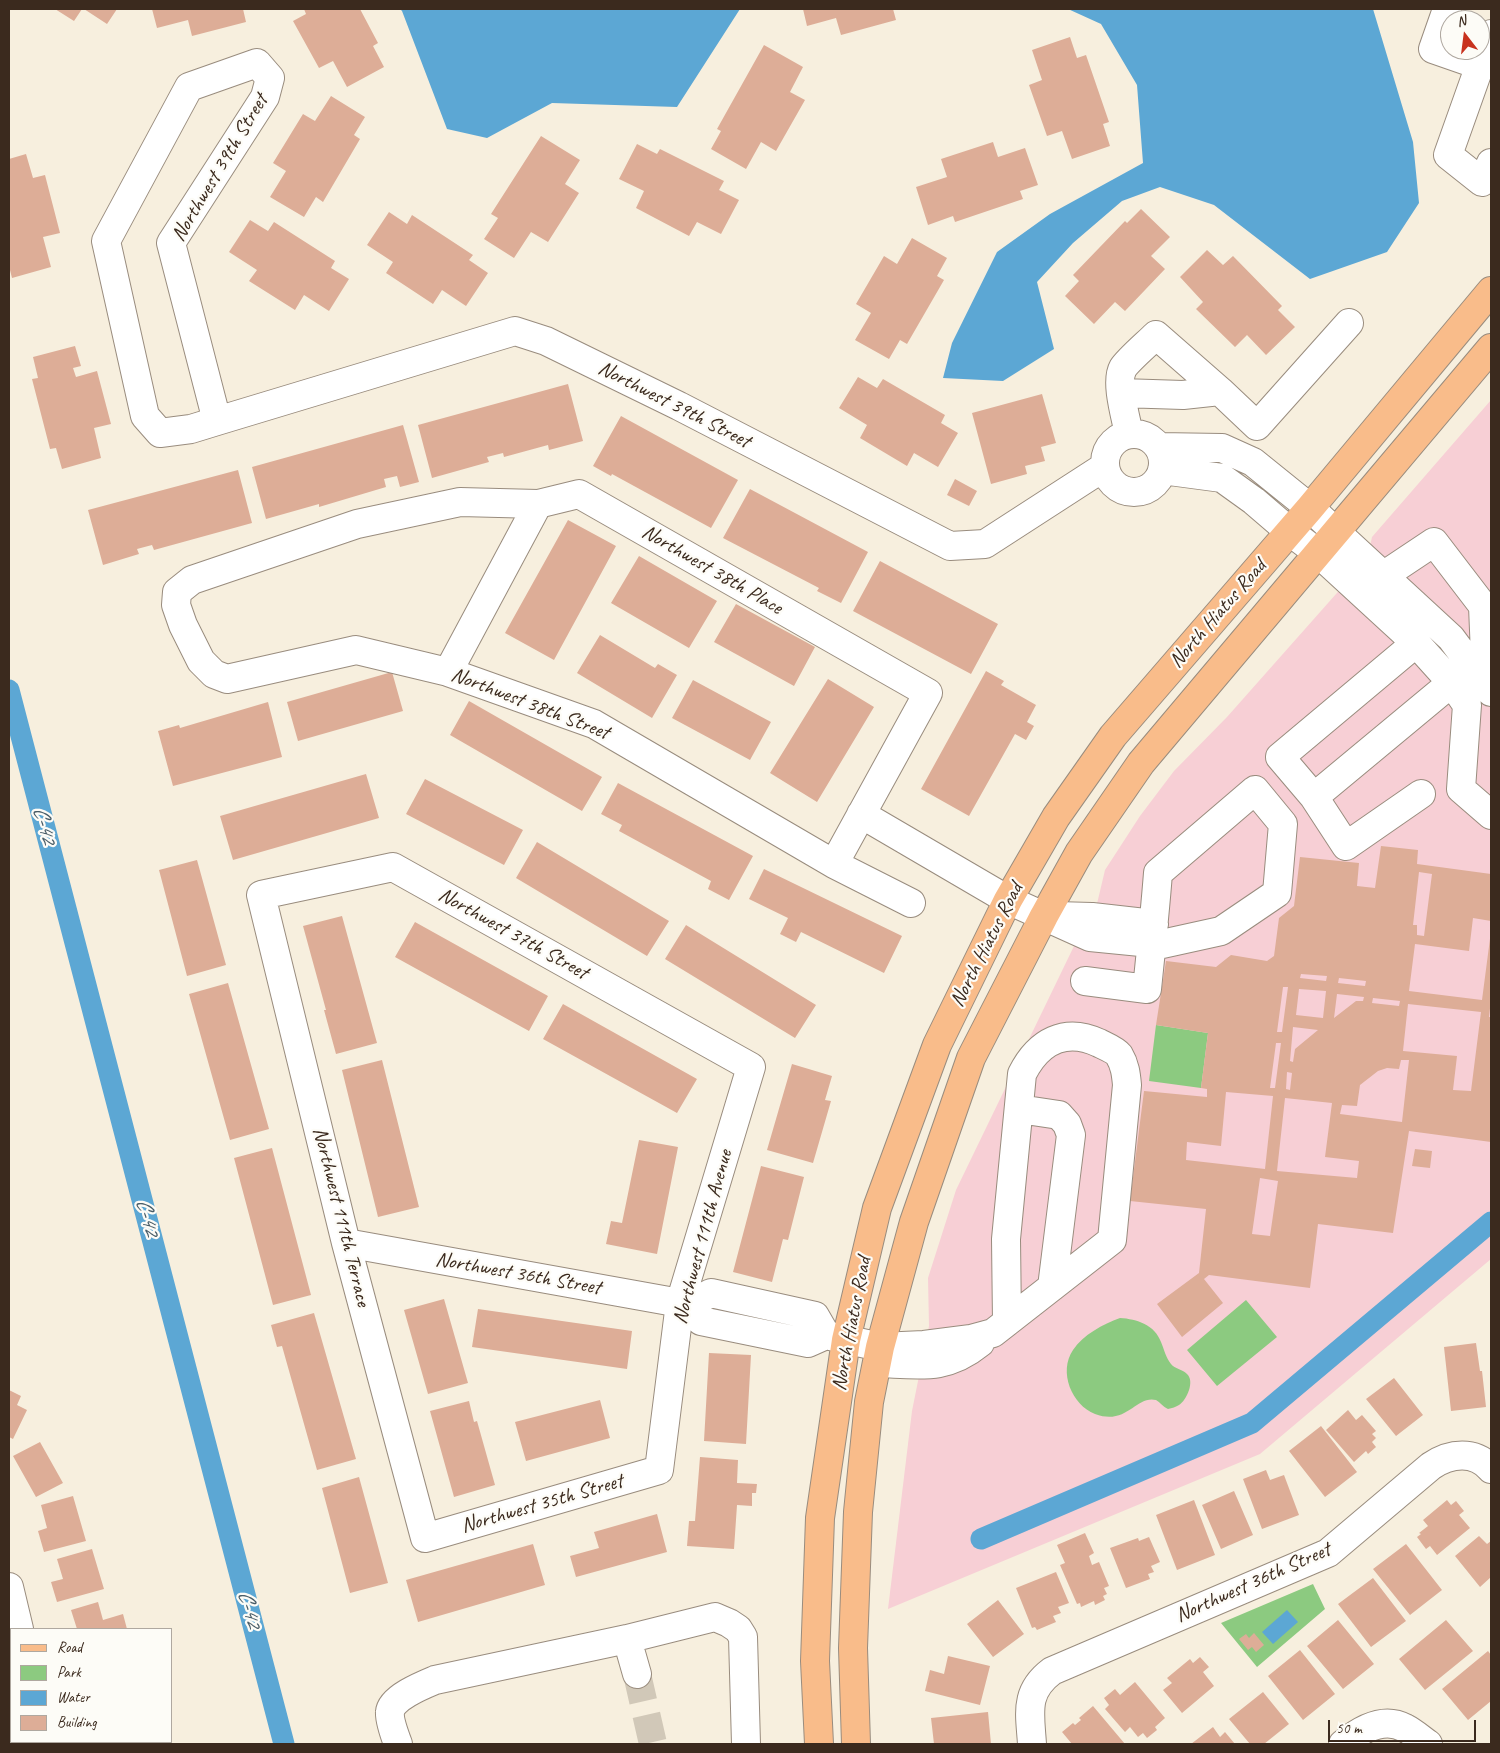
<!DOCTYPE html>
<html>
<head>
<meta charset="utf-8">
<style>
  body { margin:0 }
  #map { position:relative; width:1500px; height:1753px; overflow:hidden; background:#f7efde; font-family:Caveat,sans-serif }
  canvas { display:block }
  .frame { position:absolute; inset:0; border:10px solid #3b2a1e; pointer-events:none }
  .legend { position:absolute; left:10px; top:1628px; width:162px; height:115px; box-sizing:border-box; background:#fdfcf7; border:1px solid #afa8a0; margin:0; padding:6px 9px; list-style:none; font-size:15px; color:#3b2a1e }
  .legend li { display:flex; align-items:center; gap:10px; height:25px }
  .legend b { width:25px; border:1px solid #afa8a0 }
  .north { position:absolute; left:1440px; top:10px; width:50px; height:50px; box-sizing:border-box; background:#fdfcf7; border:1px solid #afa8a0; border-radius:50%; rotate:345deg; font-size:14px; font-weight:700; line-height:20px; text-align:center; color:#3b2a1e }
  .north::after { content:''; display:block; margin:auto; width:18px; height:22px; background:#c8321e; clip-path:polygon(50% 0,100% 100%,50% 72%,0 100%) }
  .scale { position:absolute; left:1328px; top:1720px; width:148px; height:22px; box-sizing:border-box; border:2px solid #3b2a1e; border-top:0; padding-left:6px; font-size:15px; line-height:18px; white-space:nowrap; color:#3b2a1e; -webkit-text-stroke:4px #fdfcf7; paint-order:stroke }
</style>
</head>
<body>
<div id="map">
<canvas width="1500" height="1753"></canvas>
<div class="frame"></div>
<ul class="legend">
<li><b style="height:6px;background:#f9bc8a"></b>Road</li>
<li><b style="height:14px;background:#8cca80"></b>Park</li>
<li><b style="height:14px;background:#5ca7d4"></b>Water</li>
<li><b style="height:14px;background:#ddad97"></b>Building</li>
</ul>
<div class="north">N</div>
<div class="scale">50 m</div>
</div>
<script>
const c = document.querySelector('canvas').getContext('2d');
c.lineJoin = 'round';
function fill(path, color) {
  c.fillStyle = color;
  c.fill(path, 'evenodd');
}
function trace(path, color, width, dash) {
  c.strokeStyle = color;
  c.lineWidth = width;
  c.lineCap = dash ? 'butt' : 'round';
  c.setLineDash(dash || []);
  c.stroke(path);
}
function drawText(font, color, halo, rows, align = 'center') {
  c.font = font + ' Caveat,sans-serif';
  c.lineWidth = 4.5;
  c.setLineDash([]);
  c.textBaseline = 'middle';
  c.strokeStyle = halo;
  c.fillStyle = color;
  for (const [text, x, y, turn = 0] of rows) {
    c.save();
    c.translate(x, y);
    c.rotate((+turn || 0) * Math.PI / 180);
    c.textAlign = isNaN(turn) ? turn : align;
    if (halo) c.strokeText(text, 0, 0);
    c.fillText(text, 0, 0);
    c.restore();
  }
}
const built = new Path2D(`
  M1491,400V1259L1260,1454L888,1609L912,1411L929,1326L928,1278L956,1190L1075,944L1096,908L1105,870L1140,816L1174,771L1227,717L1344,585L1359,567L1369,551L1372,537Z`);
const green = new Path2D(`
  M1156,1025L1208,1033L1201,1088L1149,1081Z
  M1246,1300L1277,1337L1217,1386L1187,1350Z
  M1120,1318C1137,1319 1155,1325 1161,1342C1164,1349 1166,1358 1171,1364C1175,1369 1182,1369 1187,1374C1195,1381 1187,1400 1179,1405C1176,1407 1172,1408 1168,1409C1163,1407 1160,1402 1156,1400C1136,1395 1127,1426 1095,1414C1072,1405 1058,1372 1073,1350C1083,1335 1103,1324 1120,1318Z
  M1313,1584L1325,1609L1257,1667L1221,1623Z`);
const water = new Path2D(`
  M400,9H740L677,107L552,103L487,138L447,129L402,11Z
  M1068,9H1373L1413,142L1419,203L1387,252L1310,279L1214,205L1160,187L1122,201L1073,243L1037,282L1054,349L1003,381L943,378L952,343L997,252L1050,214L1143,163L1137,85L1101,24Z
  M1287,1610L1298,1622L1273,1644L1262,1632Z`);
const canal = new Path2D(`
  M9,690L284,1744
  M981,1539L1252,1423L1491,1222`);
const building = new Path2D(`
  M55,9H82L74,21Z
  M84,9H117L107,24Z
  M152,9H243L246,22L192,36L188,20L157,28Z
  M304,9H360L378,43L373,46L384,67L347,87L333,61L319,68L293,21L306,14Z
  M803,9H893L896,20L841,35L836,18L807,26Z
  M1070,37L1077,58L1086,55L1109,122L1103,124L1110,146L1072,159L1062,131L1047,136L1029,85L1042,80L1032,50Z
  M764,45L803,67L790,92L805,100L776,151L761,142L746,169L711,149L721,131L717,129Z
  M331,96L365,117L354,135L360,139L323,202L316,197L304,217L270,197L286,171L273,163L303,114L315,121Z
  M541,136L580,160L565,184L579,193L548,242L531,232L514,258L484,239L498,218L491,214Z
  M993,142L998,157L1025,148L1038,185L1020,191L1023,199L955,222L953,216L928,225L916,187L947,177L941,159Z
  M637,144L657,154L660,149L724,181L719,190L739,200L721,234L697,222L689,236L636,208L644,191L619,179Z
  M26,154L33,178L45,175L60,233L43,237L51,267L12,278L9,266V159Z
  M1141,209L1170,237L1151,256L1165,269L1125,311L1115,302L1094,324L1065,296L1079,281L1073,275L1125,221L1127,223Z
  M389,212L407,224L412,215L473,255L469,260L488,273L466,306L442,290L433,304L386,273L393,262L367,245Z
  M250,220L268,231L274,222L335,261L331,268L349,279L329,311L304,295L295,310L249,281L257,270L229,252Z
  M912,238L947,258L937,276L944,280L907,344L900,340L889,359L855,340L871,313L856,304L884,256L897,264Z
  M1207,250L1223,265L1233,256L1282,306L1278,310L1295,327L1266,355L1247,335L1235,347L1196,309L1203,302L1180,277Z
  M75,346L81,366L73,368L76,377L97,371L111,424L94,428L101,458L62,469L56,448L50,449L32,379L38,378L33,357Z
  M858,377L877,388L883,379L945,415L941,423L958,433L938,467L914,453L907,466L860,438L867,425L839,408Z
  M568,384L583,441L549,450L548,445L504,457L503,453L487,457L489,462L432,478L418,425Z
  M1042,394L1056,443L1041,447L1045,461L1025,466L1027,474L991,484L972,413Z
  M621,416L738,480L711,528L612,474L611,476L593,466Z
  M403,425L419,482L400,487L397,476L384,479L386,487L319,507V504L266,519L252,467Z
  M238,470L252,523L154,550L152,545L137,549L139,554L103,565L88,510Z
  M955,479L977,491L969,506L947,495Z
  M750,489L868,552L841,603L817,591L819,588L723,538Z
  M568,520L616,546L554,660L505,633Z
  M639,556L717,601L689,648L611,603Z
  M880,561L998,624L971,674L853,611Z
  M736,604L815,647L794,686L714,642Z
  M600,635L655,668L658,664L677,675L652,718L577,673Z
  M986,671L1004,681L1001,685L1036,705L1027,722L1034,726L1026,740L1015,734L969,816L921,789Z
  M392,672L403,711L298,741L287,702Z
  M828,679L874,707L817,802L770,773Z
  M693,680L771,722L750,760L672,718Z
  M469,701L602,777L582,811L450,735Z
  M268,702L282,757L173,786L158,731L179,725L180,728Z
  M366,774L379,818L233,860L220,816Z
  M425,779L523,830L504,865L406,814Z
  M618,783L753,856L729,900L708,889L711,881L619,831L622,825L601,814Z
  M537,842L669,921L647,956L516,878Z
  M1381,846L1418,850L1417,864L1491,874V921L1473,918L1469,951L1415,944L1409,991L1482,1000L1491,931V1000L1489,1017H1491V1142L1409,1131L1393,1233L1318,1224L1310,1288L1209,1275L1204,1279L1223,1303L1182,1337L1157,1304L1199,1273L1206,1209L1130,1201L1144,1091L1207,1097V1089L1201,1088L1208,1033L1156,1025L1166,961L1216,967L1231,955L1267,961L1274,956L1279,918L1294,906L1300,857L1359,863L1357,886L1375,888ZM1419,872L1432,874L1424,936L1417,935V925H1413ZM1301,974L1327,976L1326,981L1300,978ZM1339,978L1366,981L1365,986L1338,983ZM1283,987H1288L1282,1032H1277ZM1299,989L1326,991L1323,1018L1296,1015ZM1337,994L1364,997L1363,1001H1356L1334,1018ZM1373,998L1400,1001L1399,1006L1372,1003ZM1408,1004L1481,1012L1471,1091L1453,1090L1457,1056L1403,1051ZM1293,1027L1318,1030L1295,1049L1293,1062L1290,1061ZM1276,1043H1281L1275,1088H1270ZM1401,1060H1409L1402,1122L1340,1114L1342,1105L1357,1106L1360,1085L1378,1071L1387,1068L1399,1069ZM1287,1072L1292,1073L1290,1090L1286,1089ZM1226,1092L1273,1096L1265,1169L1186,1160L1187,1142L1221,1146ZM1285,1098L1332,1103L1325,1157L1359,1161L1357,1178L1277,1171ZM1260,1178L1278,1181L1270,1236L1252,1234Z
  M197,860L226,965L187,976L159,870Z
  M764,869L902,936L884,973L801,932L796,942L780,934L788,918L749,899Z
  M342,916L377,1043L336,1054L324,1010H326L303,926Z
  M415,922L548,996L529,1031L395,957Z
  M686,925L816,1005L795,1038L665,959Z
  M228,983L269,1129L230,1140L189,994Z
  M563,1004L697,1079L677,1113L543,1039Z
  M382,1060L419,1207L378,1217L342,1070Z
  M792,1064L832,1076L825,1100L831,1101L813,1163L767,1150Z
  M639,1140L678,1147L657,1254L606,1244L611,1221L622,1223Z
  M272,1148L311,1295L273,1305L234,1158Z
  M1415,1149L1432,1151L1430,1168L1412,1166Z
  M761,1166L804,1177L788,1240L783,1239L772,1282L733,1272Z
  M444,1299L468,1383L428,1394L404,1310Z
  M478,1309L632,1331L627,1369L472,1347Z
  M314,1313L356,1459L317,1470L282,1346L277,1347L271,1325Z
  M1476,1343L1480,1371H1482L1486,1407L1451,1411L1444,1347Z
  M709,1353L751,1355L746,1444L704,1441Z
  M1394,1378L1423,1415L1396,1436L1366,1399Z
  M9,1390L21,1396L17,1405L27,1410L13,1439L9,1437Z
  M600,1400L610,1438L526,1461L515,1422Z
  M469,1401L474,1422L477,1421L495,1485L454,1497L430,1411Z
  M1348,1410L1356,1420L1362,1415L1376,1431L1372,1434L1376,1438L1372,1442L1376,1447L1368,1454L1366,1451L1354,1462L1326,1430Z
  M1321,1426L1357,1472L1325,1497L1289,1451Z
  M40,1442L63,1483L36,1497L13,1456Z
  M700,1457L738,1460L737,1483L757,1484L756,1493H752V1506L737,1505L734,1549L687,1546L689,1521H695Z
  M1266,1470L1270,1480L1284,1475L1299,1515L1262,1529L1243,1479Z
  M359,1477L388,1583L350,1593L322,1488Z
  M1234,1491L1253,1535L1221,1549L1202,1505Z
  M73,1496L86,1541L44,1552L38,1531L47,1528L41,1505Z
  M1194,1500L1215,1555L1177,1570L1156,1515Z
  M1447,1500L1451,1505L1456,1501L1464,1511L1459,1515L1470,1528L1437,1555L1430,1546L1426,1549L1417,1537L1421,1534L1419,1533L1428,1526L1423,1520Z
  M657,1514L667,1552L576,1577L570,1556L599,1548L594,1532Z
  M1085,1533L1094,1553L1089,1556L1092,1565L1099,1562L1109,1586L1104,1588L1107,1594L1103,1596L1105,1600L1095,1605L1094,1601L1081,1607L1080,1603L1077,1604L1060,1565L1065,1563L1057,1545Z
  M1479,1536L1487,1544L1491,1541V1577L1480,1587L1455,1556Z
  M1149,1537L1160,1562L1151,1566L1154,1572L1148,1574L1150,1579L1126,1588L1110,1548L1138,1538L1139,1541Z
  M533,1544L545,1585L418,1622L406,1580Z
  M1406,1544L1442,1590L1410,1615L1373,1569Z
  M92,1549L104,1589L57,1602L51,1582L63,1579L57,1559Z
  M1056,1572L1069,1603L1058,1607L1061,1613L1053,1616L1056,1622L1037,1630L1035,1627L1032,1628L1016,1588Z
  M1373,1578L1406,1621L1371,1647L1338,1604Z
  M998,1600L1024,1634L993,1657L967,1624Z
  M98,1602L103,1620L123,1614L127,1629H77L71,1610Z
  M1338,1620L1374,1664L1343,1689L1307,1646Z
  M1446,1620L1473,1651L1425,1690L1399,1659Z
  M1254,1633L1264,1645L1256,1652L1252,1647L1248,1650L1239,1639L1246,1634L1249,1638Z
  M1300,1650L1335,1694L1303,1720L1268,1676Z
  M1488,1651L1491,1655V1701L1468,1720L1442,1689Z
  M948,1656L990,1666L980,1705L925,1691L930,1670L944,1674Z
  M1200,1657L1209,1667L1203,1672L1214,1686L1182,1713L1163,1690L1172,1683L1167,1678L1190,1659L1193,1663Z
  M1135,1682L1165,1718L1155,1727L1157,1730L1147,1738L1143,1733L1138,1737L1130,1727L1125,1732L1105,1709L1109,1705L1104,1698L1115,1689L1120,1695Z
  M1263,1692L1289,1724L1264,1744H1250L1229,1719Z
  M1093,1706L1125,1744H1072L1062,1732L1073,1723L1075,1725L1081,1720L1079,1718Z
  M988,1712L991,1744H934L931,1718Z
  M1213,1727L1220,1737L1225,1732L1235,1744H1191Z
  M93,1742H128L129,1744H94Z`);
const minorTunnel = new Path2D(`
  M637,1674L653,1744`);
const minor = new Path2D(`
  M1447,9L1433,49L1479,65
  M1491,34L1448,155L1482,182L1491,163
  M1220,391L1257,426L1349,323
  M1121,393L1183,395L1220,391L1156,335C1148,343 1128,360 1123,368C1115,382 1126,418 1129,434
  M217,421L171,243L265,97L270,78L257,63L189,87L106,241L145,416L160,433L191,429L217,421L515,331L546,341L679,406L950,546L985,544L1104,467
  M1105 463a29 29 0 1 1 58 0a29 29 0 1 1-58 0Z
  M1159,447L1222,448L1253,462L1310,508L1451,638L1491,692
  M1162,470L1222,478L1254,501L1289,531L1318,553L1416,643L1452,683L1467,705L1461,789L1491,815
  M538,504L460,502L357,524L192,580L177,592L176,605L183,625L201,661L214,674L227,679L356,650L448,672L594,724L834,864L911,903
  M1383,576L1434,542L1483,606L1485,655L1314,797L1280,757L1416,643
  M448,672L538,504L579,494L928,693L834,864
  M1314,797L1346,846L1421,794
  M861,814L1008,900L1090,937L1151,943L1162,944L1221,931L1277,893L1283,824L1255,790L1158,873C1155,912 1151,950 1147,989L1085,981
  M393,867L751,1067L680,1303L659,1470L425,1538L346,1243L261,895Z
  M1056,916L1092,917L1154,924
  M1019,1109L1059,1115L1067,1124L1071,1135L1052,1287
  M346,1243L680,1303L690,1304L711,1293L815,1316L826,1335
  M690,1304L701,1321L808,1343L826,1335L880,1347L924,1345L971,1339L993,1333L1112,1240L1127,1085C1126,1074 1125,1065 1119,1055C1115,1050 1105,1046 1099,1043C1065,1027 1038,1042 1022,1074L1006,1239L1007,1322
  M882,1363C922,1365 947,1370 980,1343
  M9,1587L19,1629
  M627,1639L637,1674
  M9,1691L11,1690
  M47,1742V1744
  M398,1744C395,1736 389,1720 390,1712C391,1698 423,1685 435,1680L627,1639L715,1617L729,1623L738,1629L743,1637L746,1744
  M1032,1744C1030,1713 1024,1692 1052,1671L1328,1553L1431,1466C1450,1453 1475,1450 1491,1469
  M1343,1744C1360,1730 1383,1716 1405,1728C1413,1732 1421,1739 1428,1744`);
const major = new Path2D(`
  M819,1744L815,1661L820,1518L846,1340L877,1208L937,1045L1008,900L1056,817L1113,736L1310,508L1491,291
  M856,1744L853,1648L858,1512L869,1402L880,1347L914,1222L971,1058L1044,916L1079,853L1141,763L1491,348`);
const streetNames = [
  ["Northwest 39th Street",220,168,-59],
  ["Northwest 39th Street",674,405,27],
  ["Northwest 38th Place",712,570,30],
  ["North Hiatus Road",1218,614,-49],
  ["Northwest 38th Street",530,704,21],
  ["Northwest 37th Street",513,934,29],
  ["North Hiatus Road",987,945,-63],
  ["Northwest 111th Terrace",341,1217,76],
  ["Northwest 111th Avenue",703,1237,-75],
  ["Northwest 36th Street",518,1274,10],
  ["North Hiatus Road",852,1324,-79],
  ["Northwest 35th Street",542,1504,-16],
  ["Northwest 36th Street",1253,1583,-24]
];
const waterNames = [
  ["C-42",44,825,75],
  ["C-42",147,1217,75],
  ["C-42",249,1609,75]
];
fill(built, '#f7cfd5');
fill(green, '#8cca80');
fill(water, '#5ca7d4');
trace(canal, '#5ca7d4', 21);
fill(building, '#ddad97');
trace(minorTunnel, '#d1c8b8', 28, [28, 14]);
trace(minor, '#998c7e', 30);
trace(major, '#998c7e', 30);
trace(minor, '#fff', 28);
trace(major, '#f9bc8a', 28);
drawText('21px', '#3b2a1e', '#fdfcf7', streetNames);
drawText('italic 22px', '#485c67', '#fdfcf7', waterNames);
</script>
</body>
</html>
